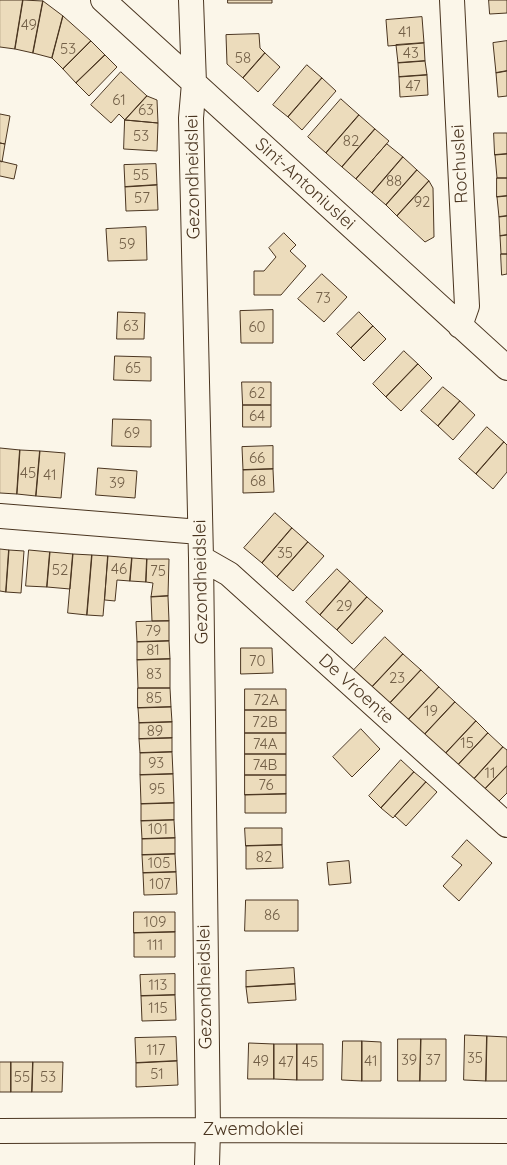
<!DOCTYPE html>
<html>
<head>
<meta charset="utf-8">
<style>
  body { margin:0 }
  canvas { display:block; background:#fbf6e9 }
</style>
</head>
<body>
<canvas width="507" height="1165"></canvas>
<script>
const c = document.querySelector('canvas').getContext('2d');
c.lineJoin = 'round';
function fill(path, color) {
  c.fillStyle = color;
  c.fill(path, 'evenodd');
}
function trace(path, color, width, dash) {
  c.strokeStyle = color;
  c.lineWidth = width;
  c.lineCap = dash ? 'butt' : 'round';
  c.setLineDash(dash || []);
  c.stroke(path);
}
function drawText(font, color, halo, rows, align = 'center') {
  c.font = font + ' Quicksand,sans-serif';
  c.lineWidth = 4;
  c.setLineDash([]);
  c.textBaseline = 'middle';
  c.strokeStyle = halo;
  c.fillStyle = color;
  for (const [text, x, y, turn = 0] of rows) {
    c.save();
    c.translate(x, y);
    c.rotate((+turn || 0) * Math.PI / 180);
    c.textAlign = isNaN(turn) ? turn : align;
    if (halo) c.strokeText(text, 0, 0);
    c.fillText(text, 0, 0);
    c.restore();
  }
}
const building = new Path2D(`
  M0,0H23L15,49L0,47Z
  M23,0L43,1L33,53L15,49Z
  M228,0H272V3H228Z
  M489,0H507V13L490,14Z
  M43,1L63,16L52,58L33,53Z
  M63,16L91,41L63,69L52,58Z
  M422,17L424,43L388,46L386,20Z
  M259,34L260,48L265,53L243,78L227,64L226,35Z
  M91,41L105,55L76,83L63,69Z
  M507,41V71L496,73L493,43Z
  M424,43L425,61L398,63L396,45Z
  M265,53L280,67L258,92L243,78Z
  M105,55L117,67L89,96L76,83Z
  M425,61L427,75L399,77L398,63Z
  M307,65L322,78L288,117L273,105Z
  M507,71V96L498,97L496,73Z
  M121,72L147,96L125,120L119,114L111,123L91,105Z
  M427,75L428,95L400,97L399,77Z
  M322,78L336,91L302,130L288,117Z
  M147,96L157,100L158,123L125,120Z
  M341,99L359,115L326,153L308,137Z
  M0,114L10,116L5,144L0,143Z
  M359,115L375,129L342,167L326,153Z
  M125,120L158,123L157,151L124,149Z
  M375,129L389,141L356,179L342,167Z
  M494,133H507V154L495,155Z
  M0,143L5,144L2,162L0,161Z
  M387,144L403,157L372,193L356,179Z
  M507,154V178H497L495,155Z
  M403,157L417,170L386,205L372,193Z
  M0,161L17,165L14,179L0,176Z
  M156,164L157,185L125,187L124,165Z
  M417,170L429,181L397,216L386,205Z
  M497,178H507V196L497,197Z
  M429,181L433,188L434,237L425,242L397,216Z
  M157,185L158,210L126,211L125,187Z
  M507,196V216L499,217L497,197Z
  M507,216V235L500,236L499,217Z
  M146,227L147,260L108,261L106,229Z
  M284,233L296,245L290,251L306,266L281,295H254V271H264L276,257L269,248Z
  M507,235V254H501L500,236Z
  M501,254H507V274L502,275Z
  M322,274L347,297L324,322L298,299Z
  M273,310V343H241L240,311Z
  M118,312L145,313L144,339H117Z
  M359,312L373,326L351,348L337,334Z
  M373,326L386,339L364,361L351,348Z
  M404,351L418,364L386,397L373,384Z
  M115,356L151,357V381L114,380Z
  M418,364L432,378L401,411L386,397Z
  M242,382H271V405H243Z
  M443,387L460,401L438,426L421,411Z
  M460,401L475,415L453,440L438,426Z
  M243,405H271V427H243Z
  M113,419L151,420V447L112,446Z
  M487,427L504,442L476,474L459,459Z
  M504,442L507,445V472L493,489L476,474Z
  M273,446V469L243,470L242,447Z
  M0,448L20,450L17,494L0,493Z
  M20,450L40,451L36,496L17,494Z
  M40,451L65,453L61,498L36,496Z
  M98,468L137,471L135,498L96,495Z
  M273,469L274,492L243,493V470Z
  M275,513L292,528L262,563L244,548Z
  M292,528L308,542L277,577L262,563Z
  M308,542L324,556L293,591L277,577Z
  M0,549L9,550L6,592L0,591Z
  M9,550L24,551L21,593L6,592Z
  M29,550L50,552L47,587L26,586Z
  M50,552L73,554L70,589L47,587Z
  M73,554L92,555L87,615L68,613Z
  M92,555L108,556L103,616L87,615Z
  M108,556L132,558L130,581L117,580L115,601L105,600Z
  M132,558L147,559L146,582L130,581Z
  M147,559H169L168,596L151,597L153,583L146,582Z
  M337,569L350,581L320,615L306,602Z
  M350,581L367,597L337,630L320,615Z
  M168,596L169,621H152L151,597Z
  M367,597L383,611L352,644L337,630Z
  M169,621V641L137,642L136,622Z
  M385,637L403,654L372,687L354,670Z
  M169,641L170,659L137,660V642Z
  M241,648H272L273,673L241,674Z
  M403,654L421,670L390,703L372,687Z
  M170,659V688H138L137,660Z
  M421,670L439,687L408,720L390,703Z
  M439,687L455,702L424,735L408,720Z
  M138,688H170L171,707L138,708Z
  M245,689H286V710H245Z
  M455,702L476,721L445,754L424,735Z
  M171,707L172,722L139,723L138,708Z
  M245,710H286V733H245Z
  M476,721L488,733L457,766L445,754Z
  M172,722V738L139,739V723Z
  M361,729L380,749L352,777L333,757Z
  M245,733H286V754H245Z
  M488,733L503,747L473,780L457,766Z
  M172,738V752L140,753L139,739Z
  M503,747L507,750V766L484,790L473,780Z
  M172,752L173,774L140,775V753Z
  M245,754H286V775H245Z
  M401,760L414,772L381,808L369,796Z
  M507,766V793L497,803L484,790Z
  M414,772L426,782L393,818L381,808Z
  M173,774L174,803L141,804L140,775Z
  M245,775H286V794L245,795Z
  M426,782L437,792L406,826L395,816Z
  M286,794V813H245V795Z
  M174,803V820L141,821V804Z
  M174,820L175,838L142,839L141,821Z
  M245,828H282V845L246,846Z
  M175,838V854L142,855V839Z
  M467,840L492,863L459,901L443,886L462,865L452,857Z
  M282,845L283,868L246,869V846Z
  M175,854L176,872L143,873L142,855Z
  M349,861L351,883L329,885L327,863Z
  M176,872L177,894L144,895L143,873Z
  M246,900H298V931H245Z
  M134,912H175V932L134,933Z
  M175,932V957H134V933Z
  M294,968L295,984L246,987V971Z
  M175,974V995L141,996L140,975Z
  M295,984L296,1000L248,1003L246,987Z
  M175,995L176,1020L142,1021L141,996Z
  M465,1035L487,1036L486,1081L464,1080Z
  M487,1036L507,1037V1081H486Z
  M176,1037L177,1061L136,1063L135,1038Z
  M398,1039H421L420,1081H398Z
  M421,1039H446V1081H420Z
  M343,1041H362V1081L342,1080Z
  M362,1041L381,1042V1081H362Z
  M249,1043L274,1044V1079H248Z
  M274,1044H297V1080L274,1079Z
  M297,1044H323V1080H297Z
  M177,1061L178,1085L136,1087V1063Z
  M0,1062H11V1092H0Z
  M11,1062H33L32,1092H11Z
  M33,1062H63L62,1092H32Z`);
const minor = new Path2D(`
  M103,0L507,368
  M191,0L194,83L191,118L201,558L208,1130L207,1165
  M452,0L467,306L460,326
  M0,516L200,532
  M201,558L229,574L507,825
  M0,1131L208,1130L507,1131`);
const numberNames = [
  ["49",29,25],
  ["41",405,32],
  ["53",68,49],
  ["43",411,53],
  ["58",243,58],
  ["47",413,86],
  ["61",119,100],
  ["63",146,110],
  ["53",141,136],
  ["82",351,141],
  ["55",141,175],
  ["88",394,181],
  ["57",142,198],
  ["92",422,202],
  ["59",127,244],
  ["73",323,298],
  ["63",131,326],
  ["60",257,327],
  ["65",133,368],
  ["62",257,393],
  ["64",257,416],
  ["69",132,433],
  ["66",257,458],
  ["45",28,473],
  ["41",50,475],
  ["68",258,481],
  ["39",117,483],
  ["35",285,553],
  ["46",119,569],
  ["52",60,570],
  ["75",158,571],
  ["29",344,606],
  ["79",153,631],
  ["81",153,650],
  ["70",257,661],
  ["83",154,674],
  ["23",397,678],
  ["85",154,698],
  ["72A",266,700],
  ["19",431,711],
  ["72B",265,722],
  ["89",155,731],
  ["15",467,743],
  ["74A",265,744],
  ["93",156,763],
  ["74B",265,765],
  ["11",490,773],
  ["76",266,785],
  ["95",157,789],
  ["101",158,829],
  ["82",264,857],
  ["105",159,863],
  ["107",160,884],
  ["86",272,915],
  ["109",155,922],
  ["111",155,945],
  ["113",158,985],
  ["115",158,1008],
  ["117",156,1050],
  ["35",475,1058],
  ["39",409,1060],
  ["37",433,1060],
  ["49",261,1061],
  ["41",371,1061],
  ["47",286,1062],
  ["45",310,1062],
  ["51",157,1074],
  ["55",22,1077],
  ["53",48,1077]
];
const streetNames = [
  ["Rochuslei",460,164,-93],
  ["Gezondheidslei",193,177,-91],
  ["Sint-Antoniuslei",305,184,42],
  ["Gezondheidslei",201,582,-91],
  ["De Vroente",356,689,42],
  ["Gezondheidslei",205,987,-91],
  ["Zwemdoklei",253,1130]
];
fill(building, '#ecdcbc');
trace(building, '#4a3520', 1);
trace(minor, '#4a3520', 26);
trace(minor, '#fbf6e9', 24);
drawText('15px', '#725f47', null, numberNames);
drawText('18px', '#4a3520', '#fbf6e9', streetNames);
</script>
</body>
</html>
